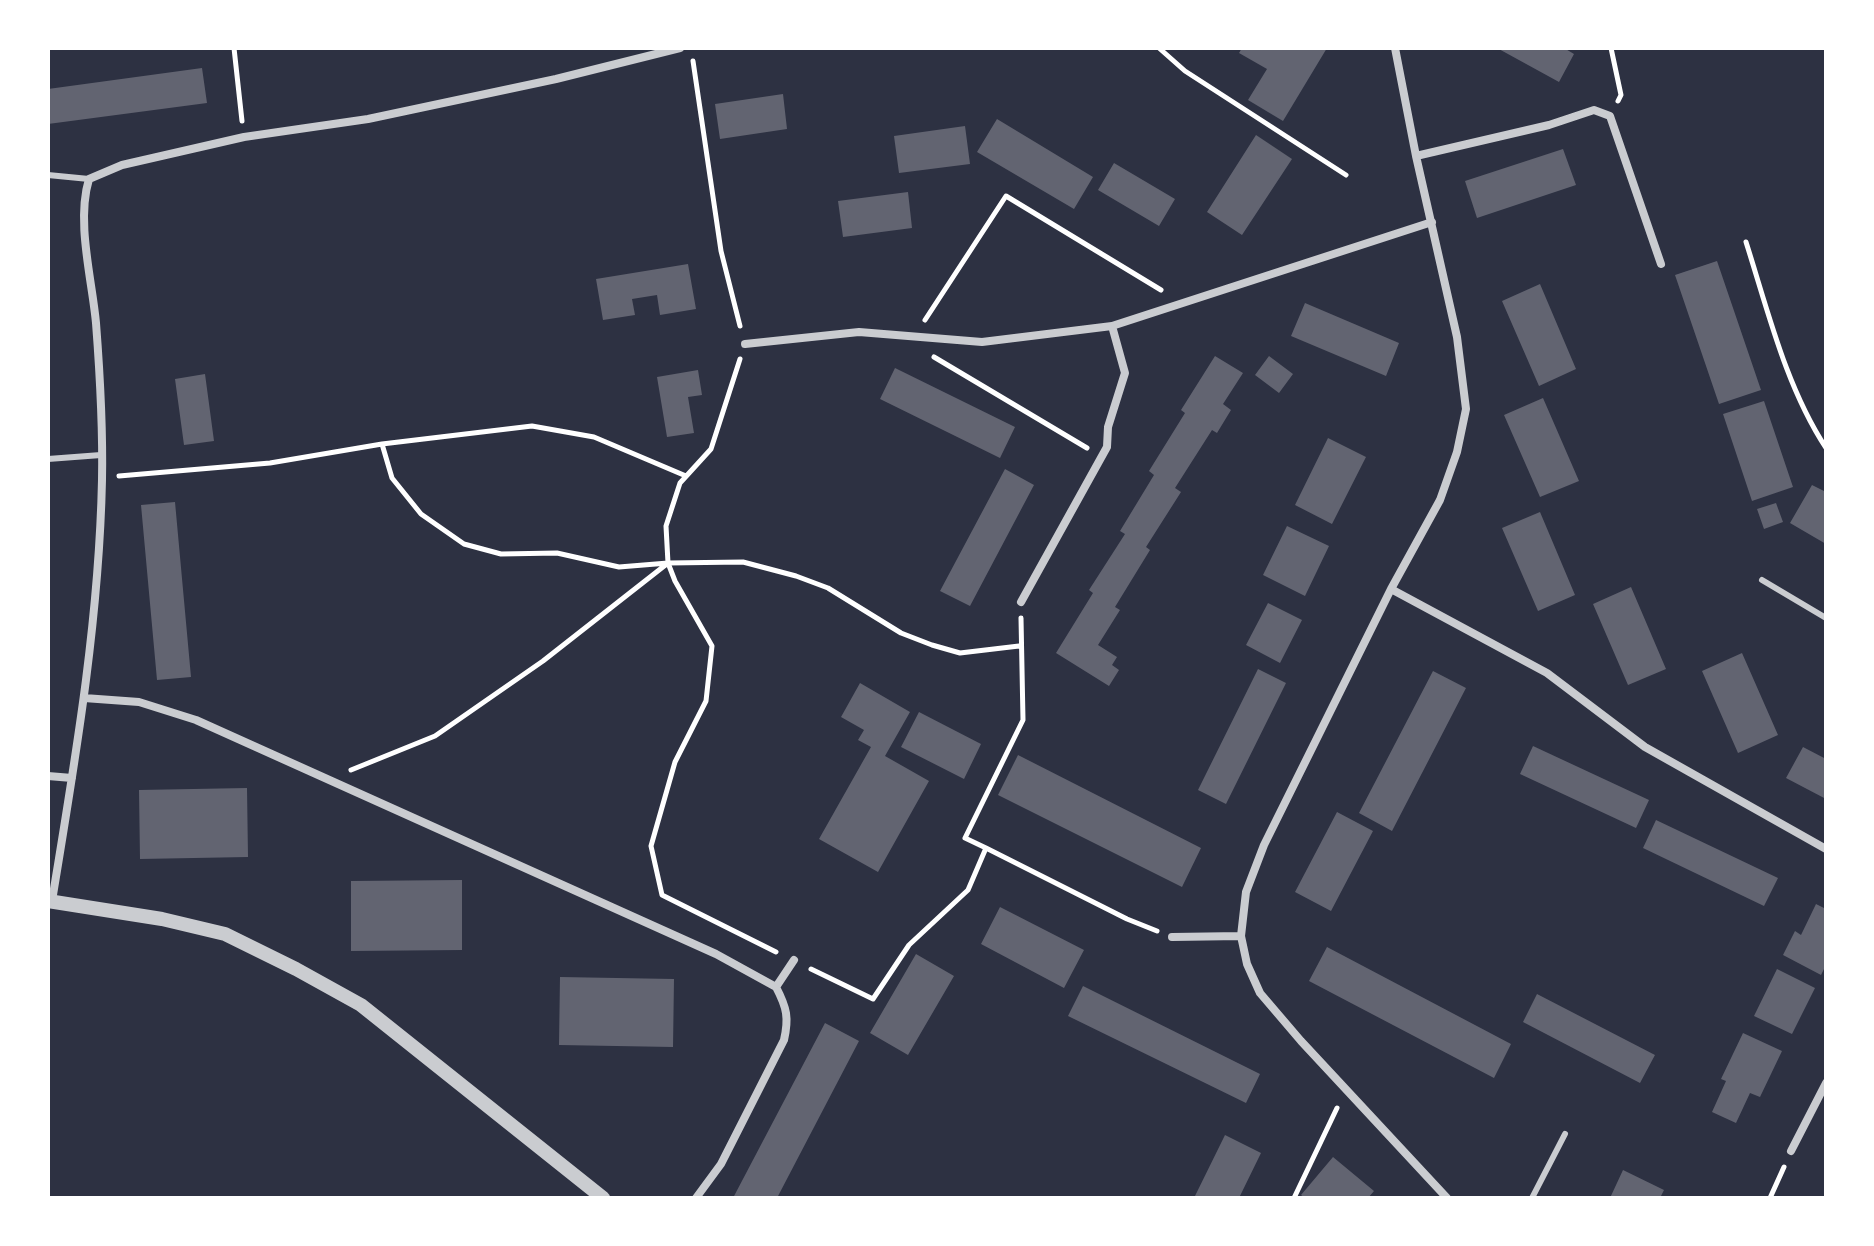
<!DOCTYPE html>
<html>
<head>
<meta charset="utf-8">
<style>
  body { margin:0 }
  #map { position:relative; width:1874px; height:1246px; overflow:hidden; background:#2d3142; font-family:Barlow,sans-serif }
  canvas { display:block }
  .frame { position:absolute; inset:0; border:50px solid #fff; pointer-events:none }
</style>
</head>
<body>
<div id="map">
<canvas width="1874" height="1246"></canvas>
<div class="frame"></div>
</div>
<script>
const c = document.querySelector('canvas').getContext('2d');
c.lineJoin = 'round';
function fill(path, color) {
  c.fillStyle = color;
  c.fill(path, 'evenodd');
}
function trace(path, color, width, dash) {
  c.strokeStyle = color;
  c.lineWidth = width;
  c.lineCap = dash ? 'butt' : 'round';
  c.setLineDash(dash || []);
  c.stroke(path);
}
const building = new Path2D(`
  M1242,48H1327L1283,121L1248,100L1267,69L1239,53Z
  M1497,48H1564L1574,54L1559,82Z
  M202,68L207,103L48,124V89Z
  M783,94L787,129L720,139L715,104Z
  M997,119L1093,177L1074,209L977,152Z
  M965,126L970,164L899,173L894,136Z
  M1256,135L1292,159L1242,235L1207,212Z
  M1563,149L1576,185L1477,218L1465,181Z
  M1114,163L1175,199L1159,226L1098,190Z
  M908,192L912,228L843,237L838,201Z
  M1717,261L1761,390L1719,404L1675,275Z
  M688,264L696,309L660,315L657,295L632,299L635,315L603,320L596,279Z
  M1540,284L1576,369L1539,386L1502,301Z
  M1305,303L1399,343L1386,376L1291,336Z
  M1215,356L1243,373L1223,404L1231,410L1217,433L1212,430L1175,488L1181,492L1146,547L1150,550L1115,607L1120,610L1098,645L1117,657L1112,665L1119,670L1109,686L1056,653L1093,593L1089,590L1125,534L1120,531L1154,475L1149,471L1185,413L1181,410Z
  M1269,356L1293,374L1279,393L1255,375Z
  M895,368L1015,427L1000,458L880,399Z
  M698,370L702,395L688,397L694,433L667,437L657,377Z
  M205,374L214,441L184,445L175,379Z
  M1543,398L1579,481L1540,497L1504,415Z
  M1764,401L1793,487L1752,501L1723,414Z
  M1328,438L1366,457L1332,524L1295,505Z
  M1005,469L1034,485L970,606L940,591Z
  M1812,485L1826,492V544L1790,523Z
  M175,502L191,677L157,680L141,505Z
  M1776,503L1783,522L1764,529L1757,509Z
  M1540,512L1575,595L1538,611L1502,528Z
  M1287,526L1329,546L1305,596L1263,575Z
  M1631,587L1666,669L1628,685L1593,604Z
  M1268,603L1302,620L1280,663L1246,645Z
  M1742,653L1778,735L1738,753L1702,671Z
  M1258,669L1286,683L1226,804L1198,790Z
  M1433,671L1466,688L1392,831L1359,813Z
  M860,683L910,712L885,756L929,781L878,872L819,839L871,747L858,740L864,730L841,717Z
  M919,712L981,744L964,779L901,747Z
  M1533,746L1649,800L1636,828L1520,774Z
  M1803,747L1826,759V799L1786,778Z
  M1018,755L1201,848L1182,887L998,795Z
  M247,788L248,857L140,859L139,790Z
  M1337,812L1373,831L1331,911L1295,892Z
  M1656,820L1778,878L1764,906L1643,848Z
  M462,880V950L351,951V881Z
  M1816,904L1826,909V965L1821,975L1783,955L1795,931L1801,935Z
  M1000,907L1084,950L1064,988L981,944Z
  M1327,947L1511,1044L1494,1078L1309,981Z
  M916,954L954,976L908,1055L870,1033Z
  M1777,969L1815,988L1792,1034L1754,1016Z
  M560,977L674,979L673,1047L559,1045Z
  M1083,986L1260,1074L1246,1103L1068,1016Z
  M1537,994L1655,1055L1640,1083L1523,1022Z
  M825,1023L859,1041L777,1198H733Z
  M1743,1033L1782,1051L1760,1097L1750,1093L1736,1123L1712,1112L1726,1081L1721,1079Z
  M1225,1135L1261,1153L1239,1198H1194Z
  M1333,1157L1374,1191L1368,1198H1305L1301,1195Z
  M1623,1170L1664,1190L1660,1198H1610Z`);
const path = new Path2D(`
  M234,48L242,121
  M1159,48L1185,71L1346,175
  M1611,48L1621,95L1618,101
  M693,61L721,251L740,326
  M1746,242C1768,311 1786,387 1826,448
  M925,320L1006,196L1161,290
  M934,357L1087,448
  M740,359L711,449L680,483L666,526L668,563L675,581L712,646L706,701L675,762L651,846L662,895L776,952
  M382,444L532,426L594,437L686,476
  M119,476L270,463L382,444L392,478L421,514L464,544L501,554L557,553L619,567L668,563L743,562L796,576L828,588L901,633L932,645L960,653L1019,646
  M351,770L435,736L543,661L668,563
  M986,848L1127,919L1157,931
  M811,969L873,999L909,945L968,890L986,848L965,838L1023,720L1021,618
  M1294,1198L1337,1108
  M1770,1198L1784,1167`);
const service = new Path2D(`
  M48,175L89,179
  M48,459L101,455
  M1762,580L1826,618
  M1532,1198L1565,1134`);
const minor = new Path2D(`
  M1395,48L1416,156L1457,337L1466,409L1457,452L1440,500L1391,589L1264,845L1246,892L1241,936L1247,964L1260,993L1301,1041L1447,1198
  M1416,156L1549,125L1594,110L1610,116L1661,264
  M745,344L859,332L982,342L1112,326L1432,222
  M1391,589L1547,673L1645,747L1826,849
  M1021,602L1107,447L1108,427L1125,373L1112,326
  M84,698L139,702L196,720L716,954L776,987
  M48,776L72,778
  M52,901C75,761 99,622 102,480C103,429 100,375 96,323C92,279 76,222 89,179L122,165L244,137L368,119L556,79L680,48
  M1172,937L1241,936
  M1791,1151L1826,1083
  M696,1198L721,1164L784,1040C789,1018 787,1008 776,987L794,960`);
const tertiary = new Path2D(`
  M48,901L162,919L225,934L296,969L361,1005L603,1198`);
fill(building, '#626471');
trace(path, '#fff', 5);
trace(service, '#caccd0', 6);
trace(minor, '#caccd0', 8);
trace(tertiary, '#caccd0', 14);
</script>
</body>
</html>
